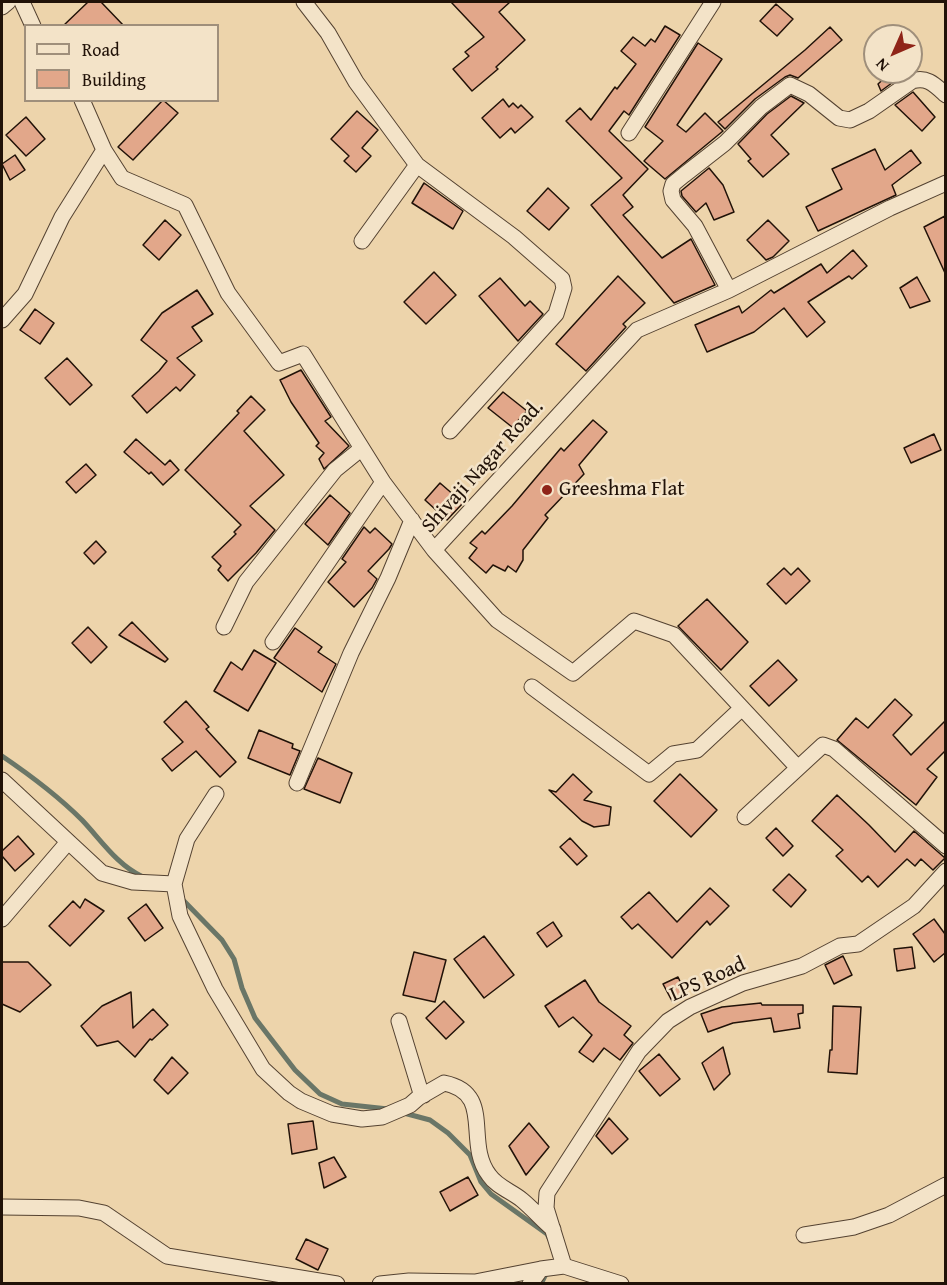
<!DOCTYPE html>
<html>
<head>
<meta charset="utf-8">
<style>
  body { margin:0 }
  #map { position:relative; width:947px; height:1285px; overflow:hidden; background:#edd4ab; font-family:"Gentium Book Plus",serif }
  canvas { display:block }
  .frame { position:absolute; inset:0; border:3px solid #211208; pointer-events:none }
  .legend { position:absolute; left:24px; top:24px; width:195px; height:78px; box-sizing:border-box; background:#f3e3c8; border:2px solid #9f8f7b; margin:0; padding:8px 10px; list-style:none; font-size:18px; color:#211208 }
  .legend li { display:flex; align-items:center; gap:12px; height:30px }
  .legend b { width:30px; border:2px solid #9f8f7b }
  .north { position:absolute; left:863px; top:24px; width:60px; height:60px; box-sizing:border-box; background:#f3e3c8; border:2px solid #9f8f7b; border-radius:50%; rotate:225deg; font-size:16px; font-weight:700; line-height:24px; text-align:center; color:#211208 }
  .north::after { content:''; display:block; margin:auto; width:21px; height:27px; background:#8f2418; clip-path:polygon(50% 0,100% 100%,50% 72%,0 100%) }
</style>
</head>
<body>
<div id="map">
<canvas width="947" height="1285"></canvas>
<div class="frame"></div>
<ul class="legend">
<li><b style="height:8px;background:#f3e3c8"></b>Road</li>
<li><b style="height:16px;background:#e2a78a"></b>Building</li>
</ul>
<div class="north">N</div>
</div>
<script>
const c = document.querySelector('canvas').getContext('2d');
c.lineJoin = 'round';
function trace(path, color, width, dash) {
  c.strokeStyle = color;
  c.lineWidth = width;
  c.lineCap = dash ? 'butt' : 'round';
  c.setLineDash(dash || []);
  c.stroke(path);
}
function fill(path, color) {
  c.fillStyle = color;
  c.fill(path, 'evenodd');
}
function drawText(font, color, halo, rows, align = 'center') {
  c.font = font + ' "Gentium Book Plus",serif';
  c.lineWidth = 5;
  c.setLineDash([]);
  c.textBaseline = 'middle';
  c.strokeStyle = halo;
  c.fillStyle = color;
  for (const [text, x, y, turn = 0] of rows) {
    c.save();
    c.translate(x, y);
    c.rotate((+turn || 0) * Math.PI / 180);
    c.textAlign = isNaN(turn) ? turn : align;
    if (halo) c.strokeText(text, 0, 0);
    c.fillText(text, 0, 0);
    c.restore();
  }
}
const stream = new Path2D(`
  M2,756C30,775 58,796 82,820C101,840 117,865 143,877
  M182,899L222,940L234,959L242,988L255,1018L295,1070L320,1094L342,1104L388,1109
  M400,1112L430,1120L448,1133L470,1155L481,1182L491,1194L547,1234L550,1240
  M541,1284L547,1272`);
const building = new Path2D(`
  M88,2H101L124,26H63Z
  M451,2H510L499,12L525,40L496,67L498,69L472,91L453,69L469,56L465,52L484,37Z
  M776,4L793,19L777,36L760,21Z
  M665,26L680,35L629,115L624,111L609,131L648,169L623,195L633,207L623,215L662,258L691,239L715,285L674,303L591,205L622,178L566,121L580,108L591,120L615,87L617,89L636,64L621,51L633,37L645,46L651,39L655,42Z
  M830,27L842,40L798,78L790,75L785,77L755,99L725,129L718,122L805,50Z
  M698,43L722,59L677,125L686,132L705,113L723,131L665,179L644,161L663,141L645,127Z
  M891,72H896L900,77L881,91L878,84Z
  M913,92L935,117L922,131L895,105Z
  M791,96L804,103L771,135L789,154L763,177L748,161L751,159L738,144L767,114Z
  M503,99L509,107L513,103L518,108L521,105L533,117L515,133L511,128L500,138L482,118Z
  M163,100L178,113L133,160L118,147Z
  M357,111L378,130L362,148L371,156L356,172L344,161L349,156L331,139Z
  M26,117L45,139L26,156L6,135Z
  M875,149L885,170L911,150L921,163L892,185L896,195L818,231L806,207L842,189L832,169Z
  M15,155L25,170L10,180L2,164Z
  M709,168L723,185L734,212L714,220L706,203L696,212L682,196L681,191Z
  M424,183L463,211L453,229L412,203Z
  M548,188L569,208L549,230L527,211Z
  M945,216V273L924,227Z
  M165,220L181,235L159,260L143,245Z
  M768,220L789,241L773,257L766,260L747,240Z
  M853,250L867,266L852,279L849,276L808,302L825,322L807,337L784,308L754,332L707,352L695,325L739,306L742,313L771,290L774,293L821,264L827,273Z
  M434,272L456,295L426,324L404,302Z
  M618,276L645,303L623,324L626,327L586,371L556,344Z
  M917,277L930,301L910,308L900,288Z
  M500,278L525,306L530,301L543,314L518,341L479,296Z
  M197,290L213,314L192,327L202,341L177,358L195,375L180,391L176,387L147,413L132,396L159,371L167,361L141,340L162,313Z
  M35,309L54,323L40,344L20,330Z
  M67,358L92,385L70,405L45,378Z
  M301,370L331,417L325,421L349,446L324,469L319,459L324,453L316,446L319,443L291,402L280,380Z
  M503,392L527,411L512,427L488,408Z
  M251,396L265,410L244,431L284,475L250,506L275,530L256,553L228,581L218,570L221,566L212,557L236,534L234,532L241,525L185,470L239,413L237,411Z
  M593,420L607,432L579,465L584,474L545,515L548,518L523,550V560L516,572L508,566L505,571L493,565L486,573L469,558L477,548L470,543L482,531L485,534L512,506L561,448L564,451Z
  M934,434L941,450L911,463L904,448Z
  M136,439L165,465L170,460L179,470L163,485L151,472L149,474L124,452Z
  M86,464L96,475L76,493L66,482Z
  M440,483L463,503L447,520L425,500Z
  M330,495L350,513L328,545L305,524Z
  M364,527L370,533L375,528L392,544L389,549L368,571L377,579L372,588L354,607L328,582L346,562L342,559Z
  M96,541L106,552L94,564L84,553Z
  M784,568L791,575L798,568L810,581L786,604L767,584Z
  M707,599L748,642L721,670L678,626Z
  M132,622L168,659L165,662L119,635Z
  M88,627L107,647L91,663L72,643Z
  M295,628L322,647L318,652L336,664L322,692L274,658Z
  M254,650L276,663L248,711L214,691L231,662L242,670Z
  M778,660L797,680L769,706L750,686Z
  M895,699L912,715L893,735L911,755L945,721V751L927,769L937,777L916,805L837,740L856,718L868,728Z
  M186,701L209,727L206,729L236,762L220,777L196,751L172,771L162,759L183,742L164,722Z
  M259,730L293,744L292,748L300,751L290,775L248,758Z
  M318,758L352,773L340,803L304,789Z
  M573,774L592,792L584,800L611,807L609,825L594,827L582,821L549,790L556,792Z
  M680,774L717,810L691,837L654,801Z
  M837,795L869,825L895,852L914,831L945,858L933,870L921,859L915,866L907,859L878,887L868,876L862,882L836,856L843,850L812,821Z
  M776,828L793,846L783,856L766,838Z
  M18,836L34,854L15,871L2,856V851Z
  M570,838L587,856L577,865L560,847Z
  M789,874L806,890L791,907L773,890Z
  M710,888L729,906L710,925L707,921L672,958L638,924L632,929L621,917L649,892L677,922Z
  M85,899L104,911L70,946L49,926L73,901L80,908Z
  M146,904L163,928L145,941L128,918Z
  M934,919L945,934V953L934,962L913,934Z
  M553,922L562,936L547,947L537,933Z
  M484,936L514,975L484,998L454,959Z
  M912,947L915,968L897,971L894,949Z
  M414,952L446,960L435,1002L403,995Z
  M843,956L852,975L834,984L825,965Z
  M2,962H28L51,985L20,1012L2,1004Z
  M678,977L686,994L672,1001L663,984Z
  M585,980L599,1002L631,1026L624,1035L633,1043L620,1060L604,1048L593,1062L579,1052L592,1035L573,1017L559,1027L545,1006Z
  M131,992L133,1028L153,1009L168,1025L152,1040L150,1039L135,1057L118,1041L97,1046L81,1026L102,1006Z
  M444,1001L464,1022L446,1039L426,1018Z
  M761,1003L762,1005H803V1013L798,1014L800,1028L774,1032L771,1018L733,1023L708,1032L701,1014L722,1007Z
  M833,1006L861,1007L857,1074L828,1072L830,1050H832Z
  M723,1047L730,1074L714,1090L702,1063Z
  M659,1054L680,1079L660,1096L639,1071Z
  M172,1057L188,1073L168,1094L154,1080Z
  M609,1118L628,1139L612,1154L596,1136Z
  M313,1121L317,1149L292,1154L288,1124Z
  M529,1123L549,1147L526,1175L509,1146Z
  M334,1157L346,1177L324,1188L319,1163Z
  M468,1177L478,1195L450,1211L440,1192Z
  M306,1239L328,1249L318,1270L296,1259Z`);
const street = new Path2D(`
  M22,2L33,26
  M304,2L328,33L356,82L417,165L514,237L562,279L564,288L556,314L450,431
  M2,7L8,2
  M82,100L104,150L122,178L185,205L228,293L279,363L303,354L383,482L434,550
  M629,133L713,2
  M362,241L417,165
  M729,290L695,226L673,200L671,191L673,184L684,175L725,143L761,107L790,85L809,94L839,118L850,120L869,111L912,81C927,76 935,85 946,95
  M2,320L25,294L62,217L104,150
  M224,627L246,582L335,470L361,449
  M273,642L383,482
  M532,687L649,774L673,754L697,750L742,708
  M798,768L674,635L634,621L573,673L497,620L434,550L637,330L729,290L890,208L946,183
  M2,780L102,873L133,882L174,884L180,916L215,989L263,1069L289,1093L301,1101L332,1114L362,1119L382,1117L410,1105L418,1098L444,1083C495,1093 464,1142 489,1175C497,1187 511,1191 522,1200C533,1209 542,1220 553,1229
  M297,783L351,653L388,578L412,520
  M745,817L823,745L834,749L946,846
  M174,884L187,839L216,794
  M2,919L68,842
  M399,1021L420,1090L424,1095
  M2,1207L79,1208L104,1213L167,1256L337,1284
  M804,1235L854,1227L889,1215L946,1185
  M564,1266L546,1208L547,1193L639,1051L668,1021L690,1007L743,983L802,966L840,946L858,944L914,906L946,871
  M380,1284L409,1281L475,1282L541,1269L564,1266L621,1284
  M530,1284L541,1269`);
const markers = [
  [547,490,6,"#8f2418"]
];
const streetNames = [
  ["Shivaji Nagar Road.",483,467,-48],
  ["LPS Road",708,980,-24]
];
const poiNames = [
  ["Greeshma Flat",559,490]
];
trace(stream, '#6a7667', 5);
fill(building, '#e2a78a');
trace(building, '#211208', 1.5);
trace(street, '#544231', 17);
trace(street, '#f3e3c8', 15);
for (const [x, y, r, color] of markers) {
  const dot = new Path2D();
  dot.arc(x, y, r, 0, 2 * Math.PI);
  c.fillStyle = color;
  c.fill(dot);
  trace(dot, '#f3e3c8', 2);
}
drawText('21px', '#211208', '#f3e3c8', streetNames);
drawText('21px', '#211208', '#f3e3c8', poiNames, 'left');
</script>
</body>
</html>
